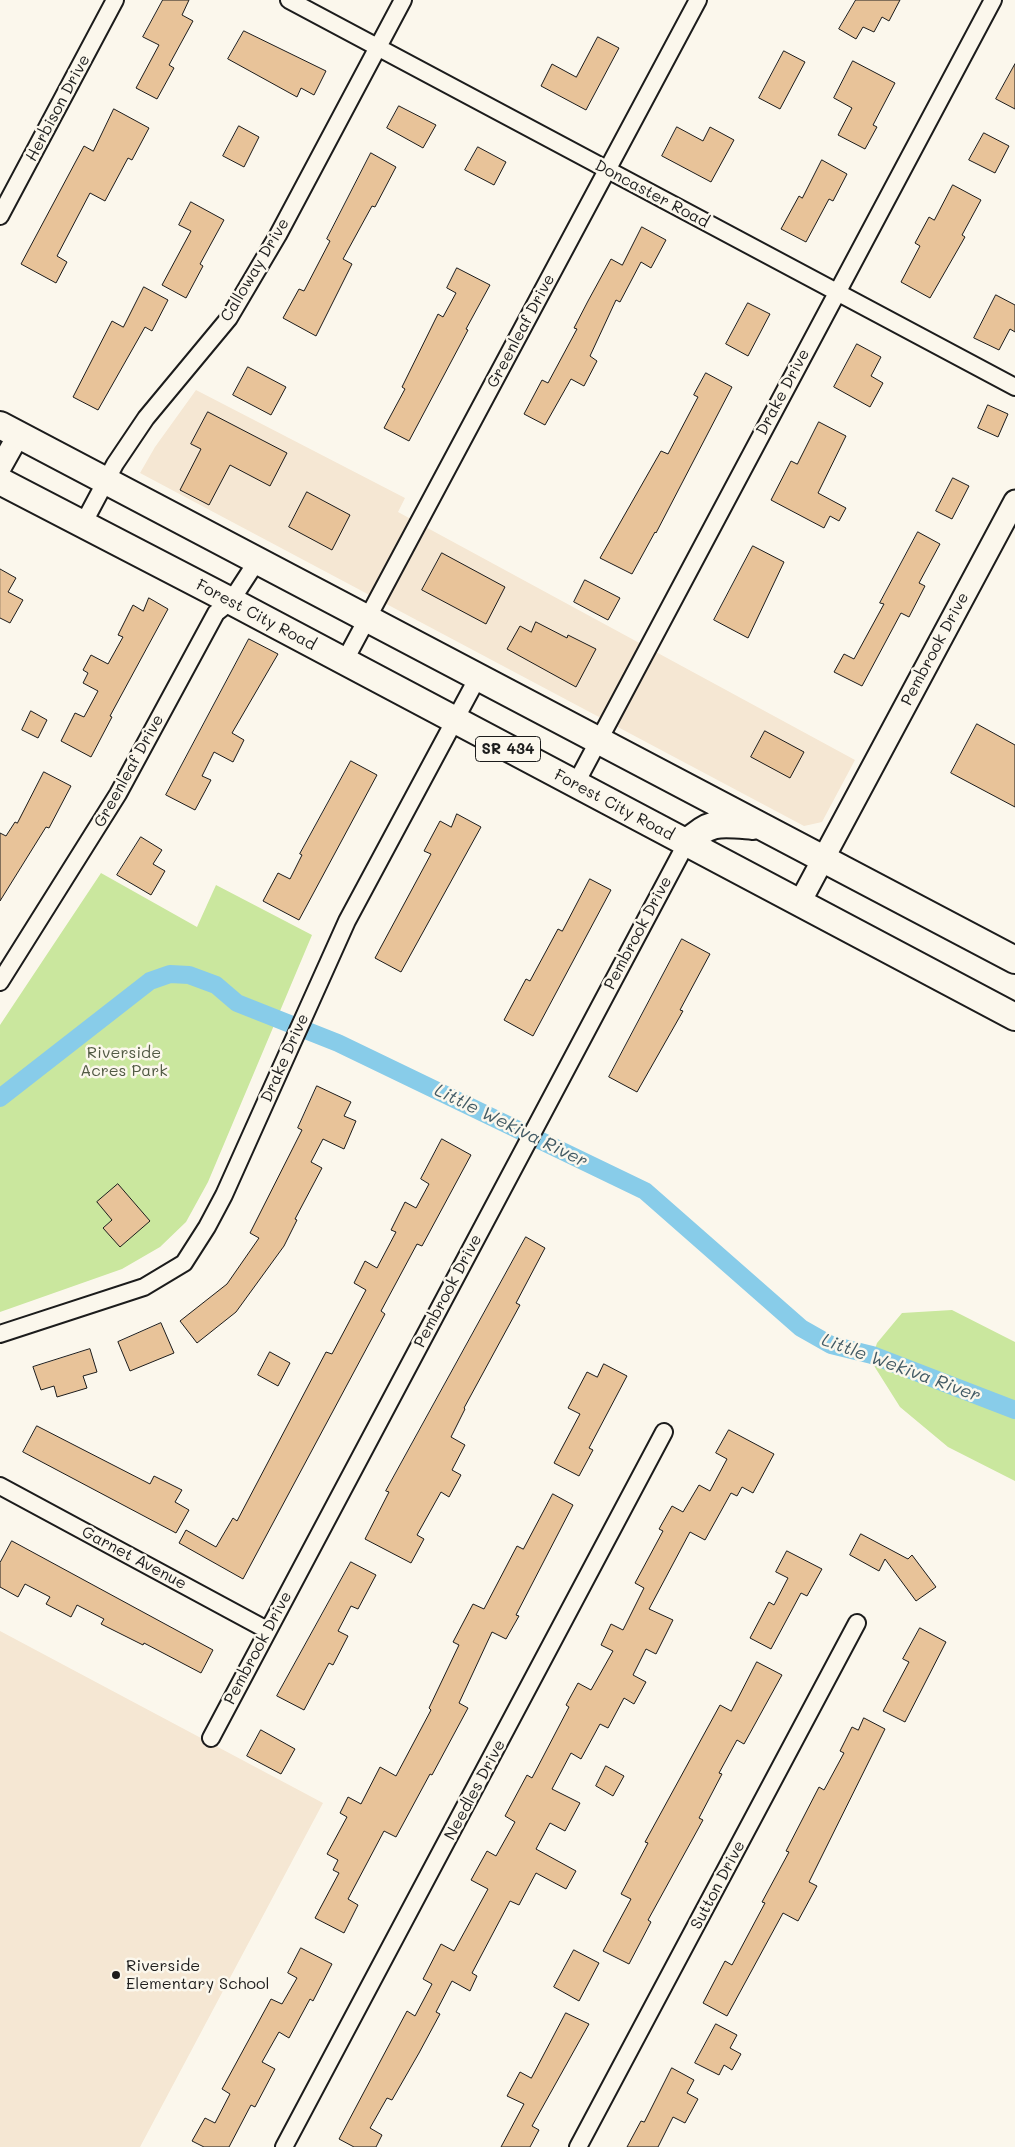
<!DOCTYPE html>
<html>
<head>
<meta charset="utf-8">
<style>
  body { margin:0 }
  canvas { display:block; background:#fbf7ec }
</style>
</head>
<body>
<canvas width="1015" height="2147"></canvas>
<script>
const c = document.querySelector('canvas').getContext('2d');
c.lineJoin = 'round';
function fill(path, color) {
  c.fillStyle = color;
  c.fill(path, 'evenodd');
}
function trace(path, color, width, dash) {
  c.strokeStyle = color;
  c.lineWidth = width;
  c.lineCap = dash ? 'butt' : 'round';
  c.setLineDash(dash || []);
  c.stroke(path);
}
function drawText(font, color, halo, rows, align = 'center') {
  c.font = font + ' Mali,sans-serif';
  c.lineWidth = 5;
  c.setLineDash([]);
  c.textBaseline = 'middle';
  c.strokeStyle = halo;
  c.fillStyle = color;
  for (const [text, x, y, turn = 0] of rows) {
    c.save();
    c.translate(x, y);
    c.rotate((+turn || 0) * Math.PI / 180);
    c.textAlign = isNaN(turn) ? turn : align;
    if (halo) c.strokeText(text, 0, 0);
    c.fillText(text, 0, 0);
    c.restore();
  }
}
const built = new Path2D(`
  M196,390L405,498L398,512L855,760L822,822L804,826L140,473L155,447Z
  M0,1631L323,1803L140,2147H0Z`);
const green = new Path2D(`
  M101,873L197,927L216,885L312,935L208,1182L186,1222L160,1247L122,1269L0,1312V1025Z
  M952,1310L1015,1342V1481L948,1447L900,1407L871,1361L877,1343L902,1313Z`);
const canal = new Path2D(`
  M0,1098L150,981L170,974L189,975L216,985L237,1003L338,1043L645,1191L801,1328L831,1345L872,1355L1015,1410`);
const building = new Path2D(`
  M163,0H189L182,15L193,21L169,65L174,68L157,99L136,88L159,45L143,37Z
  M856,0H900L889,21L882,17L874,32L863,27L856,39L839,29Z
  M244,31L326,71L314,95L301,88L297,97L228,59Z
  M598,37L619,48L586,110L541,86L552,64L576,77Z
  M784,51L805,62L780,109L759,98Z
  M853,61L895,83L873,125L877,127L865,149L838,135L852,108L834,98Z
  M1015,64V109L996,99Z
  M399,106L436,125L423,148L387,128Z
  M114,109L149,128L132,160L128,158L105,201L90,193L57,256L67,262L56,283L21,264L84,146L93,151Z
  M239,126L259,137L244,167L223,156Z
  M677,127L703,141L710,127L734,140L711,182L662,156Z
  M984,133L1009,146L995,173L969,160Z
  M478,147L506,162L494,185L465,170Z
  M371,153L396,167L375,207L372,206L343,259L352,264L316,336L283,318L299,289L304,291L330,241L327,239Z
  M822,160L847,174L833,201L829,199L806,242L781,229L799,196L802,198Z
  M953,185L981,200L962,235L965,237L930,298L901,282L920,246L915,243L929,217L934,220Z
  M191,202L224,220L200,264L203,266L186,298L162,285L191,231L179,225Z
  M642,227L666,240L651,268L641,262L620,302L616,300L590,356L597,361L584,386L571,379L545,425L524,414L542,380L548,383L577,329L574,328L588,301L611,259L622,265Z
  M457,268L490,285L466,329L468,330L409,441L384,428L405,389L402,387L438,314L443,317L456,293L447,288Z
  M144,287L168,300L152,331L145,327L98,410L73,397L112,321L123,327Z
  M996,295L1015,305V332L1010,329L999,350L974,338Z
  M748,303L770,314L748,356L726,344Z
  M857,344L881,357L871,376L883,383L870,407L834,387Z
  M248,367L286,387L271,415L233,395Z
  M706,373L732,387L656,533L655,532L632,574L600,558L661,451L668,454L698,397L694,395Z
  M988,405L1008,414L998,437L978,428Z
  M208,412L287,453L270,486L230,465L209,505L180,490L201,449L191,444Z
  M819,422L846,436L818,493L846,508L839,521L830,516L824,528L771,500L791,461L797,464Z
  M953,478L969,486L952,519L936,511Z
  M307,492L350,515L332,550L289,527Z
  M918,532L940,544L919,583L925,586L909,617L901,613L862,686L834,672L844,654L854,659L884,604L880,603Z
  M753,546L784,562L748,638L714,620Z
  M442,553L505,587L486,624L422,590Z
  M0,569L16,578L8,592L23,600L10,623L0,618Z
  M585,580L620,598L608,620L574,602Z
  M149,598L168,609L110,716L112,717L91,757L61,741L75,713L84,717L98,691L83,683L88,673L83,670L91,655L108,664L123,637L118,635L133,605L143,611Z
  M536,622L567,638L568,635L596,649L576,687L507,649L520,626L531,632Z
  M249,639L278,654L232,733L244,740L233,762L214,752L202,776L211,780L195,810L166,795Z
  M31,711L47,720L38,738L22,730Z
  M977,724L1015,745V807L951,773Z
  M765,731L804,752L790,778L751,757Z
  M351,761L377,775L299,920L263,901L278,873L290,879L302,855L300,854Z
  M44,772L71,786L49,828L46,827L0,901V833L6,836L15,822L17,823Z
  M457,814L481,827L401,972L375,958L431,854L424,851L440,821L451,827Z
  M141,837L162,850L153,864L165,871L151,895L117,875Z
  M590,879L611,890L533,1036L504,1020L526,979L530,981L558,929L562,931Z
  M682,939L710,954L680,1010L683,1011L637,1092L609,1077Z
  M317,1086L351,1102L344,1116L356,1121L344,1149L323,1139L311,1162L322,1168L295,1219L297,1220L284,1246L236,1312L197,1343L180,1321L227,1284L259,1238L250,1233L302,1130L298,1128Z
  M442,1139L471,1155L422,1246L417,1244L381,1311L385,1314L243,1579L179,1543L186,1530L216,1547L233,1518L237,1521L326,1352L332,1354L366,1290L354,1283L365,1261L377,1268L396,1232L391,1230L405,1202L416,1208L429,1184L421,1179Z
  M118,1184L150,1221L120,1247L103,1228L112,1220L97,1202Z
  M526,1237L545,1248L516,1303L520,1305L464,1408L465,1409L451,1437L465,1445L452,1470L461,1475L449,1497L441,1492L417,1535L424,1539L411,1563L365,1539L389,1492L386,1491Z
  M161,1323L174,1353L130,1371L118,1342Z
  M90,1349L97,1372L83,1376L87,1388L57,1397L54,1386L41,1390L33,1367Z
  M270,1352L290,1363L278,1386L258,1375Z
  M604,1364L627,1376L589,1448L593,1450L579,1476L554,1463L580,1414L568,1408L587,1372L597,1377Z
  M37,1426L150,1484L154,1476L182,1490L175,1502L189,1510L176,1533L23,1452Z
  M729,1430L774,1454L753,1493L742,1487L737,1496L731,1493L705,1540L690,1532L649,1609L673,1620L656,1654L646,1649L633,1675L646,1682L634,1704L624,1698L608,1728L600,1724L581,1759L571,1753L552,1789L580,1803L565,1831L550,1823L536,1849L576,1871L566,1889L536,1873L519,1905L510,1901L472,1973L477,1976L470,1991L452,1981L436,2012L440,2014L419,2053L392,2100L387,2098L370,2128L382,2135L376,2147H354L339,2139L407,2011L415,2016L432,1984L423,1979L441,1944L454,1951L488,1889L471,1880L487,1851L496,1856L515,1822L505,1816L527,1775L532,1778L569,1707L566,1705L578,1683L591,1690L613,1651L601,1645L611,1624L623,1630L644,1588L635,1583L663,1531L659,1529L672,1506L683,1512L699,1485L710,1491L727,1459L716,1453Z
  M553,1494L573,1505L516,1615L519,1616L506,1639L492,1632L459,1703L468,1708L432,1775L430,1774L396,1837L384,1831L348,1899L358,1905L344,1933L315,1918L339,1873L333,1870L338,1860L327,1854L347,1817L340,1813L348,1797L361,1804L380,1767L396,1776L431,1710L429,1708L459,1645L453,1642L473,1604L484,1609L517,1546L523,1549Z
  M861,1534L908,1559L912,1555L936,1587L916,1601L885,1559L879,1571L850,1555Z
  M12,1541L213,1650L201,1673L144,1643L143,1645L101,1624L104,1619L77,1605L71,1617L46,1604L50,1597L25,1584L18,1597L0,1587V1563Z
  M787,1551L822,1569L807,1596L801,1593L771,1649L750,1638L769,1602L774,1605L788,1578L776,1572Z
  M351,1562L376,1575L358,1609L351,1606L338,1631L348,1636L333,1665L329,1663L304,1710L277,1696Z
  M920,1628L946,1642L905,1722L883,1711L909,1662L903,1659Z
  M757,1662L782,1675L744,1744L737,1740L719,1773L722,1774L699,1818L703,1820L648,1920L651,1922L629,1964L603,1951L631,1899L621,1894L648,1843L645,1842L720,1705L731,1711Z
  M864,1718L885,1729L809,1882L817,1886L798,1921L783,1913L727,2016L703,2003L725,1961L732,1965L765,1903L762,1902L789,1852L786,1851L819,1787L824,1790L844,1753L840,1751L852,1727L858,1730Z
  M261,1730L295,1749L281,1774L247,1756Z
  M606,1766L624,1776L613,1796L596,1786Z
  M301,1948L332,1964L313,2001L310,1999L289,2038L279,2032L262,2062L275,2069L255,2107L251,2105L229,2147H204L192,2141L205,2118L215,2123L230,2094L222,2089L271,1999L282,2004L297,1978L288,1973Z
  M574,1950L599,1963L579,2001L554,1987Z
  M566,2013L589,2024L532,2126L539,2130L530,2147H501L524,2104L507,2096L520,2072L531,2078Z
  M716,2024L737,2035L730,2048L741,2054L732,2070L724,2065L719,2075L695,2063Z
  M672,2068L694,2080L687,2093L698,2099L685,2123L673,2117L658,2147H627L641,2121L644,2122Z`);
const minor = new Path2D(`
  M289,0L1015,387
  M0,216L115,0
  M83,524L115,464L146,418L229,318L278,235L403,0
  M344,662L698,0
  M575,785L993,0
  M0,982L118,794L216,613L231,601L257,561
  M0,1334L144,1287L184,1263L207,1227L224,1195L347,921L478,677
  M0,1486L267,1630
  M211,1738L686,844
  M284,2147L664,1432
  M578,2147L857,1623`);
const tertiary = new Path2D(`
  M0,468L19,434
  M799,904L1015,501`);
const primary = new Path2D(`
  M0,425L1015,960
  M0,481L231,601L1015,1017
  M686,844C710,820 720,823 753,826`);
const markers = [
  [116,1975,5,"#1c1c1c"]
];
const shields = [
  [508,749,65]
];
const shieldNames = [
  ["SR 434",508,749]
];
const streetNames = [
  ["Herbison Drive",58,108,-62],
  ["Doncaster Road",652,194,28],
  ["Calloway Drive",255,270,-59],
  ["Greenleaf Drive",521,331,-62],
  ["Drake Drive",783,392,-62],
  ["Forest City Road",256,615,28],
  ["Pembrook Drive",935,649,-62],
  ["Greenleaf Drive",129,771,-61],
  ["Forest City Road",614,805,28],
  ["Pembrook Drive",638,933,-62],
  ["Drake Drive",285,1058,-66],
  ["Pembrook Drive",448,1291,-62],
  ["Garnet Avenue",134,1558,28],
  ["Pembrook Drive",258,1648,-62],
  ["Needles Drive",475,1790,-62],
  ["Sutton Drive",718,1885,-62]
];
const parkNames = [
  ["Riverside",124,1053],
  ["Acres Park",124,1071]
];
const poiNames = [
  ["Riverside",126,1966],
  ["Elementary School",126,1984]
];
const waterNames = [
  ["Little Wekiva River",511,1126,26],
  ["Little Wekiva River",901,1368,20]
];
fill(built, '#f5e7d3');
fill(green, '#cae79e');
trace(canal, '#88cce9', 18);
fill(building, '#e8c399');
trace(building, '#1c1c1c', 1);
trace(minor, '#1c1c1c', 20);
trace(tertiary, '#1c1c1c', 25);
trace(primary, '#1c1c1c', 30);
trace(minor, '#fbf7ec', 16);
trace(tertiary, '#fbf7ec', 21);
trace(primary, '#fbf7ec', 26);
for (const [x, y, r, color] of markers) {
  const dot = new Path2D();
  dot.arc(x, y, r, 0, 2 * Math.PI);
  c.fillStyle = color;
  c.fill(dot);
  trace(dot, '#fbf7ec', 2);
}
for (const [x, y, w] of shields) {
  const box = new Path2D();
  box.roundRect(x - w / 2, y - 12.5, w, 25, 4);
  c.fillStyle = '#fbf7ec';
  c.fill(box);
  trace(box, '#1c1c1c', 1);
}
drawText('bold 15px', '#1c1c1c', null, shieldNames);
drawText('16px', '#1c1c1c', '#fbf7ec', streetNames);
drawText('16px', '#505943', '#fbf7ec', parkNames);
drawText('16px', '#1c1c1c', '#fbf7ec', poiNames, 'left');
drawText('italic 18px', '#425a64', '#fbf7ec', waterNames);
</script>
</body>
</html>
